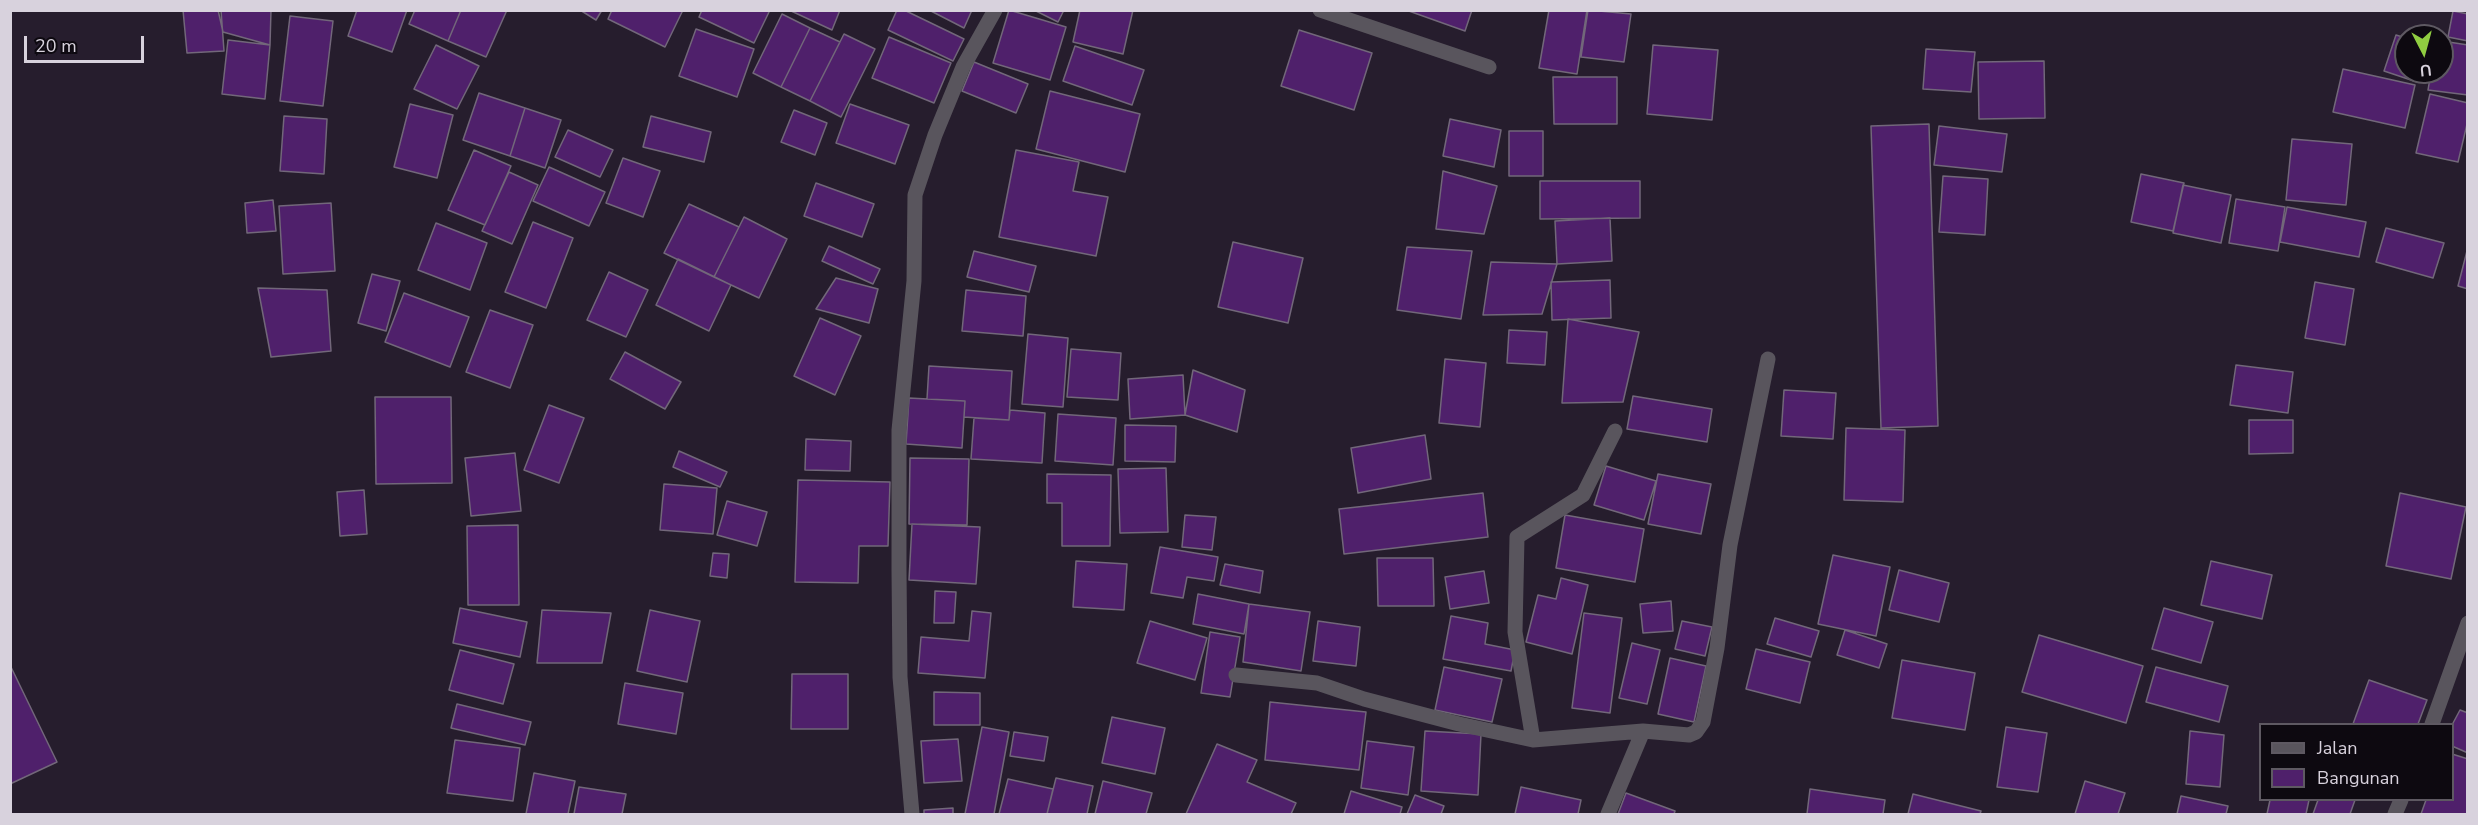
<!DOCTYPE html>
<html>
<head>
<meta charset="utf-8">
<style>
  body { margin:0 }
  #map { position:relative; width:2478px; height:825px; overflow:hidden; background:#261d2d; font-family:"Nunito Sans",sans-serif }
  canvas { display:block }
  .frame { position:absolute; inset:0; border:12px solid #d8d2dd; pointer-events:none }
  .legend { position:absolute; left:2259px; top:723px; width:195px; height:78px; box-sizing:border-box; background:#0d0910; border:2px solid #5e5962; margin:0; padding:8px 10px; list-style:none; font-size:18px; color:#d8d2dd }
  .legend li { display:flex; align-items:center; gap:12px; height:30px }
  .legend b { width:30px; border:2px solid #5e5962 }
  .north { position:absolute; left:2394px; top:24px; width:60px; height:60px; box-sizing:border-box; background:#0d0910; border:2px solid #5e5962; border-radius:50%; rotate:174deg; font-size:16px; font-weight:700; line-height:24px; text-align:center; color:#d8d2dd }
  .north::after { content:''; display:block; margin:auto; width:21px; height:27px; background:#90cd41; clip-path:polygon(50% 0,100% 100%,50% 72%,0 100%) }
  .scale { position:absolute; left:24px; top:36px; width:120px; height:27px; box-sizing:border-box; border:3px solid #d8d2dd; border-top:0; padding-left:8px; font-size:18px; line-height:21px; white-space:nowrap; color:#d8d2dd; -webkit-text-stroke:4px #0d0910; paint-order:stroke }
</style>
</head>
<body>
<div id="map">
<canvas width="2478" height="825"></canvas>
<div class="frame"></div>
<ul class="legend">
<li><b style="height:8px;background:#59555d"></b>Jalan</li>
<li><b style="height:16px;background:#4f206b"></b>Bangunan</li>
</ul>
<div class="north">U</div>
<div class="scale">20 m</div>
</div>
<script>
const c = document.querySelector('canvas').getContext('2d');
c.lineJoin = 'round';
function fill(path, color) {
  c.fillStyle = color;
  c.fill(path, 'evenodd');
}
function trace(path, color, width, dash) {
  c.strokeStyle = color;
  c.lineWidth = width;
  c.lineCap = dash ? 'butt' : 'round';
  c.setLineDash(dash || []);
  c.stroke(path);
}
const building = new Path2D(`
  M183,10H221L224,51L187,53Z
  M218,10H271L270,45L223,32Z
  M357,10H407L392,52L348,36Z
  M415,10H461L448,41L409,24Z
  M461,10H507L486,57L448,41Z
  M580,10H602L596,20Z
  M612,10H683L665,47L608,19Z
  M702,10H770L754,43L699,17Z
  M789,10H840L832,30Z
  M897,10H904L964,39L953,61L888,30Z
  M929,10H972L964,28Z
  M1009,10L1066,27L1050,80L993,63Z
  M1034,10H1064L1058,22Z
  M1080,10H1133L1123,54L1073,42Z
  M1406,10H1472L1465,31Z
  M1549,10H1587L1577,74L1539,68Z
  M1588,10L1631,14L1624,62L1581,57Z
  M2453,11L2468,14V41L2448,37Z
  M782,14L810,28L781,87L753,73Z
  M290,16L333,21L323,106L280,101Z
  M810,28L840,42L810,101L781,87Z
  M696,29L754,49L737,97L679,76Z
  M1299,30L1372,53L1354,110L1281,86Z
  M844,34L875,49L841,117L810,101Z
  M2396,35L2406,38V72H2420L2417,82L2384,71Z
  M889,37L951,63L934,103L872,78Z
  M228,40L270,45L265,99L222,94Z
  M2442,41L2468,45V95L2428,90L2431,72H2442Z
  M436,45L479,66L457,109L414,89Z
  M1653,45L1718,50L1712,120L1647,114Z
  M1075,46L1144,70L1132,105L1063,81Z
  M1926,49L1975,52L1971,92L1923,89Z
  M2044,61L2045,118L1979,119L1978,62Z
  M974,62L1028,84L1016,113L962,91Z
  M2343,69L2415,85L2405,128L2333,112Z
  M1553,77H1617V124H1554Z
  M1050,91L1140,114L1125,172L1036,149Z
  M479,93L525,108L510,156L463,140Z
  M2430,94L2468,103V120L2458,162L2416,153Z
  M410,104L453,115L437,178L394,167Z
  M850,104L909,125L895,164L836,143Z
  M525,108L561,120L545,168L510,156Z
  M794,110L827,123L815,155L781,142Z
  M284,116L327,119L324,174L280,171Z
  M651,116L711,132L704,162L643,147Z
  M1450,119L1501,130L1494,167L1443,156Z
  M1929,124L1938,426L1881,428L1871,126Z
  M1939,126L2007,134L2002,172L1934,165Z
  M568,130L613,150L600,177L555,157Z
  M1509,131H1543V176H1509Z
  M2292,139L2352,144L2346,205L2286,200Z
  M474,150L511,166L485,225L448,210Z
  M1016,150L1079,162L1073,191L1108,197L1096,256L999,237Z
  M623,158L660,171L643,217L606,203Z
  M549,167L605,192L589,226L533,201Z
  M1443,171L1497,186L1484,234L1436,229Z
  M509,172L538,185L512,244L482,231Z
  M2141,174L2184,183L2173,231L2131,222Z
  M1943,176L1988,179L1985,235L1939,232Z
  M1540,181H1640V218L1540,219Z
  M816,183L874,204L862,237L804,216Z
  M2183,185L2231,195L2221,243L2173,233Z
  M2236,199L2285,207L2278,251L2229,243Z
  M273,200L276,231L247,233L245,203Z
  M331,203L335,271L283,274L279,206Z
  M689,204L739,227L714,277L664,253Z
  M2287,207L2366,222L2359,257L2280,242Z
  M744,217L787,239L759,298L714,277Z
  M1610,218L1612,261L1557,264L1555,221Z
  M533,222L573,238L546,308L505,292Z
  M436,223L487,243L470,290L418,270Z
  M2386,228L2444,243L2433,278L2376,262Z
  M1233,242L1303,258L1288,323L1218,307Z
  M829,246L880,269L873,284L822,261Z
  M1407,247L1472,251L1461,319L1397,310Z
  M2468,247V289L2458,286Z
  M974,251L1036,266L1029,292L967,277Z
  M678,259L731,285L709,331L656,305Z
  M1491,262L1557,264L1542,314L1483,315Z
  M609,272L648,290L626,337L587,320Z
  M372,274L400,281L386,331L358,323Z
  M836,278L878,289L869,323L816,309Z
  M1610,280L1611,318L1552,320L1551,282Z
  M2315,282L2354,289L2345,345L2305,338Z
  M258,288L327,290L331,351L271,357Z
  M966,290L1026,296L1023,336L962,331Z
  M404,293L469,317L450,367L385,342Z
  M490,310L533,325L510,388L466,372Z
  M820,318L861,336L835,395L794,376Z
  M1568,319L1639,332L1623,402L1562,403Z
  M1509,330L1547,332L1545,365L1507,363Z
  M1028,334L1068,338L1063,407L1022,404Z
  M1071,349L1121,353L1118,400L1067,397Z
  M625,352L681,382L665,409L610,379Z
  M1445,359L1486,363L1480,427L1439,423Z
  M2236,365L2293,372L2288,413L2230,405Z
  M929,366L1012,371L1009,420L964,417L965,401L927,399Z
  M1193,370L1245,390L1237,432L1185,415Z
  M1183,375L1185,415L1130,419L1128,379Z
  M1784,390L1836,393L1833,439L1781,436Z
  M1633,396L1712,409L1707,442L1627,429Z
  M375,397H451L452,483L376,484Z
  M909,398L965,401L962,448L906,444Z
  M549,405L584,418L559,483L524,470Z
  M1010,410L1045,413L1042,463L971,459L974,418L1009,420Z
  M1058,414L1116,418L1113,465L1055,461Z
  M2249,420H2293V453L2249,454Z
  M1125,425L1176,426L1175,462L1125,461Z
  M1846,428L1905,430L1903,502L1844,500Z
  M1425,435L1431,479L1358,493L1351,448Z
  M806,439L851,441L850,471L805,470Z
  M679,451L727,472L720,487L673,467Z
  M515,453L521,511L471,516L465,458Z
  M910,458L969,459L967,525L909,524Z
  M1606,466L1656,481L1644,520L1594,505Z
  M1166,468L1168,532L1120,533L1118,469Z
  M1047,474L1111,475L1110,546H1062V503H1047Z
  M1658,474L1711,484L1701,534L1648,524Z
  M798,480L890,482L888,546H859L858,583L795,582Z
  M664,484L717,488L713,534L660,530Z
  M364,490L367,534L340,536L337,492Z
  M1483,493L1488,537L1344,554L1339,509Z
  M2400,493L2466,507L2451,579L2386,566Z
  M727,501L767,512L757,546L717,535Z
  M1185,515L1216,517L1212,550L1182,547Z
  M1565,515L1644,529L1635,582L1556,568Z
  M912,524L980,527L976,584L909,580Z
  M518,525L519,605H468L467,526Z
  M1160,547L1218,557L1214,581L1187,577L1183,598L1151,593Z
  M713,553L729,554L727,578L710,576Z
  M1833,555L1890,567L1876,636L1818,624Z
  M1377,558H1433L1434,606H1378Z
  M1076,561L1127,564L1124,610L1073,607Z
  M2211,561L2272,575L2262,619L2201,605Z
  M1225,564L1263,571L1260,593L1220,585Z
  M1899,570L1949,583L1939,622L1889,610Z
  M1484,571L1489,603L1450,609L1445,577Z
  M1561,578L1588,585L1572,654L1526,642L1538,595L1556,599Z
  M935,591L956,592L954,623H934Z
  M1198,594L1249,604L1244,634L1193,624Z
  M1671,601L1673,631L1643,633L1640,604Z
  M1249,604L1310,612L1301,671L1243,662Z
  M460,608L527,622L520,657L453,643Z
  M2164,608L2213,622L2201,663L2152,649Z
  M542,610L611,613L602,663H537Z
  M650,610L700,621L687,682L637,671Z
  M972,611L991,613L985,678L918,673L921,637L969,641Z
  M1584,613L1622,618L1610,713L1572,708Z
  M1451,616L1488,623L1485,644L1515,650L1511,671L1443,659Z
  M1775,618L1819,631L1811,657L1767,644Z
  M1150,621L1207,638L1195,680L1137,663Z
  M1318,621L1360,627L1356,666L1313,661Z
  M1682,621L1712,627L1705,656L1675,649Z
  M1845,630L1887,644L1879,668L1837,655Z
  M1210,632L1240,637L1230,697L1201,693Z
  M2039,635L2143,666L2126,723L2022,692Z
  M1632,643L1660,650L1647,704L1619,698Z
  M1756,649L1810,662L1800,703L1746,689Z
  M460,650L514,664L503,704L449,690Z
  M1670,658L1706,666L1694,722L1658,714Z
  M1902,660L1975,673L1965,730L1892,718Z
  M10,665L57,762L10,784Z
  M1444,667L1502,679L1492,722L1435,710Z
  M2156,667L2228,686L2219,722L2146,702Z
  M792,674H848V729H791Z
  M2369,680L2427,700L2418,724H2353Z
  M625,683L683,693L676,734L618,724Z
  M934,692L980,693V725H934Z
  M1270,702L1366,712L1359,770L1265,760Z
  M457,704L531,722L525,745L451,728Z
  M2460,710L2468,713V753L2452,746V725Z
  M1112,717L1165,728L1155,774L1102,763Z
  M982,727L1009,732L994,814H965Z
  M2006,727L2047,733L2038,792L1997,787Z
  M1425,731L1481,734L1478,795L1421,791Z
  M2190,731L2224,735L2220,787L2186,784Z
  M1014,732L1048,737L1044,761L1010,756Z
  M958,739L962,781L924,783L921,741Z
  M455,740L520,748L513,801L447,793Z
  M1367,741L1414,747L1408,795L1361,788Z
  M1217,744L1257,760L1247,782L1296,803L1291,814H1186Z
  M2452,754L2468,759V814H2421L2426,800H2452Z
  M534,773L575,781L568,814H526Z
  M1056,778L1093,786L1087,814H1047Z
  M1008,779L1053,789L1047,814H999Z
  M1103,781L1152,793L1146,814H1095Z
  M2085,781L2125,793L2118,814H2075Z
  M579,787L626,794L622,814H574Z
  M1521,787L1581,800L1578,814H1515Z
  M1810,789L1885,800L1883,814H1807Z
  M1351,791L1402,807L1400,814H1344Z
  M1626,793L1675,811L1674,814H1618Z
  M1913,794L1981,811L1980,814H1908Z
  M1415,795L1444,806L1441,814H1407Z
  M2181,796L2228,806L2226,814H2177Z
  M2270,800H2309L2306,814H2267Z
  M2318,800H2355L2350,814H2313Z
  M953,808V814H924V810Z`);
const minor = new Path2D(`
  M1320,10L1489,67
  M1236,675L1317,683L1364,699L1459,724L1533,740L1643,731L1689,735L1696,732L1703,722L1717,648L1730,545L1768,359
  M2432,724L2468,623
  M1533,740L1515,632L1517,537L1583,495L1615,431
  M912,814L900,677L899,570V430L914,281L915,195L935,135L963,67L995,10
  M1608,814L1643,731
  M2395,814L2401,800`);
fill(building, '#4f206b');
trace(building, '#72677a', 1.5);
trace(minor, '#59555d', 15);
</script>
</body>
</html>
